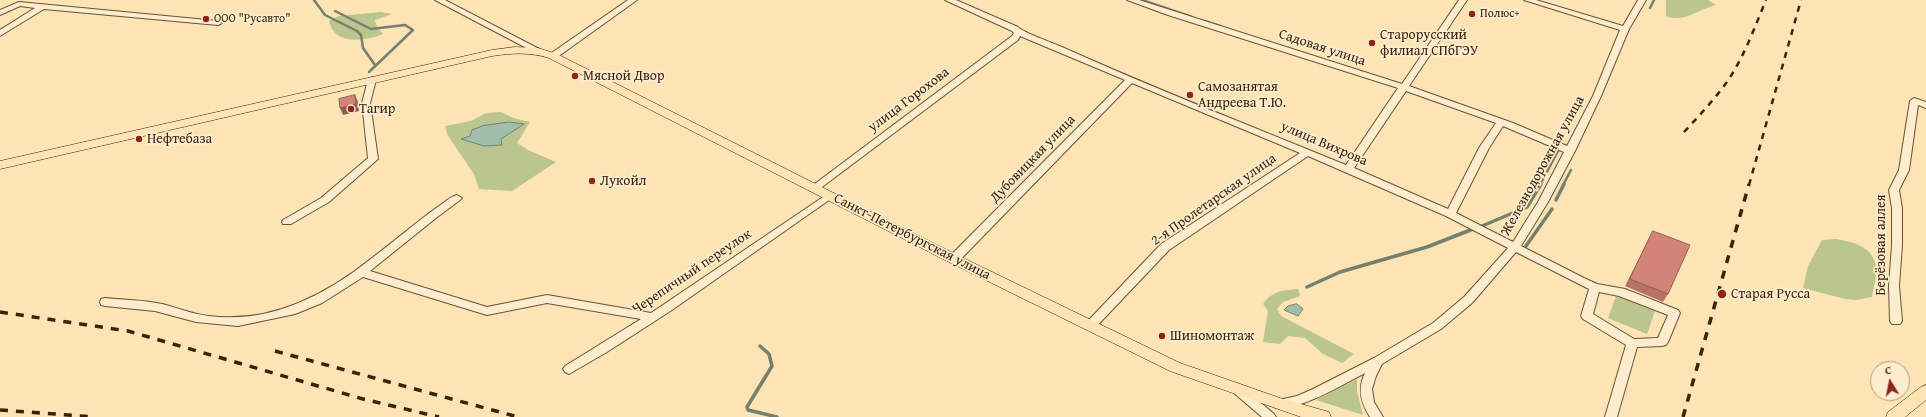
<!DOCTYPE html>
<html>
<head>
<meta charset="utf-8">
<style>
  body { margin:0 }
  #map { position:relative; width:1926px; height:417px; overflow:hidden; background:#fce4b5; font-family:"Gentium Book Plus",serif }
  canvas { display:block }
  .north { position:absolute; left:1870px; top:361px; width:40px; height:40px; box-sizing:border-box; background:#fdedcf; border:1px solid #af9c81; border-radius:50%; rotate:350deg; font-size:11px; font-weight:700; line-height:16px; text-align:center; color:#3a220b }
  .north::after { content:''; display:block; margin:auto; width:14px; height:18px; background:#8f2418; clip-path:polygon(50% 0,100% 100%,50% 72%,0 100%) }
</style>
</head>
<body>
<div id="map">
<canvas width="1926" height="417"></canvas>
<div class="north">С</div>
</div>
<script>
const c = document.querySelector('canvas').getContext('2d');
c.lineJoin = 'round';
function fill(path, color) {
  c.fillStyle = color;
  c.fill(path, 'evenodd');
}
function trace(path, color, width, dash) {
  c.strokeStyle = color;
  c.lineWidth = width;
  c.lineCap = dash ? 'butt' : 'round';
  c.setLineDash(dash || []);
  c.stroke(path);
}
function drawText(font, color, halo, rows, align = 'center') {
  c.font = font + ' "Gentium Book Plus",serif';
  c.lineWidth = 3.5;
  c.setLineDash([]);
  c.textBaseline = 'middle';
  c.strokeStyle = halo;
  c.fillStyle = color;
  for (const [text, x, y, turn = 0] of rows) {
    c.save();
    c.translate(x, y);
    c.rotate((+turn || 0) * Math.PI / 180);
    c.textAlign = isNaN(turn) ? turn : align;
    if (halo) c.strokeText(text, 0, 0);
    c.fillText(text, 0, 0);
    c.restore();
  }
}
const green = new Path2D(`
  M1666,0H1708L1716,5C1699,9 1682,24 1666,16Z
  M381,12L392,14L375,20L377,27L383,34C365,41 335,46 329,21L339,16Z
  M501,112L513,118L530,122L517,143L528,150L556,162L512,191L479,189L474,174L448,136L445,126L471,121L486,113ZM509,122L524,124L501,139V145L484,146L462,139Z
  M1836,239C1853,242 1872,246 1876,266C1878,273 1873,289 1872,297L1856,300L1845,299L1803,288L1808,266L1822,240Z
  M1298,289L1300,296L1283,302L1277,309L1281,316L1354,354L1342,363L1323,354L1305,338L1288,336L1280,344L1263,342L1268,311L1263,304C1272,291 1284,290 1298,289Z
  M1616,296L1655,311L1647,334L1608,318Z
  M1357,379V391L1363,415L1316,400Z`);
const water = new Path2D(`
  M509,122L524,124L501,139L502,145L484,146L461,139L470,136L472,130L482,126Z
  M1297,304L1303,309L1298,316L1284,310L1288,306Z`);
const streamFar1 = new Path2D(`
  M314,0L325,15L357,31L361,35L363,48L375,65
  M1142,0L1192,17
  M1650,8L1654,0
  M335,11L371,29L405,25L413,30L369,72
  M1204,21L1220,26
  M1540,185L1559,149
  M1563,185L1571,170`);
const stream = new Path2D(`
  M1556,200L1564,184
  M1482,226L1527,207L1541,184
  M1526,246L1552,209
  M1307,287L1340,272L1427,247L1473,229
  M760,346L769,354L772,366L747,407L748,410L777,417`);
const minor = new Path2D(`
  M435,0H445L543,51L539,53H536Z
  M628,0H637L556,58H550V54Z
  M945,0H956L1018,27C1022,32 1053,43 1062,47C1155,89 1251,126 1346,165L1398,88L1168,15L1127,0H1139L1402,84L1459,0H1467L1409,86L1513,123L1567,146L1593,96L1620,30L1524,0H1536L1623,26L1638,0H1646L1629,29L1601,96L1575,151L1548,202L1521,246L1584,278L1597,284L1625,289L1678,310L1680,313L1668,342L1666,345L1662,346L1637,347L1617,417H1605L1626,345L1583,319L1581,316L1589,289L1516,252L1472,303L1441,329L1382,364L1376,376L1372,389L1374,402L1383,417H1370C1361,403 1357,389 1365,373C1346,383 1294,414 1274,407L1272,404L1274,401L1297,396L1313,389L1374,358L1433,323L1464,297L1508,248L1446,216L1308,156L1169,250L1094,329H1086L1084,326L1086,323L1161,244L1300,153L1132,83L958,262H950L949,259L950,256L1125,80L1020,36L1018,40L818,190H812L810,188L812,186L1012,36L1014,33L1012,31ZM1406,91L1496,123L1479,148L1448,209L1354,168ZM1503,126L1564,152L1538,202L1513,242L1456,213L1489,148ZM1599,292L1619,296L1668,315L1658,338L1634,339L1593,314Z
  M19,2L218,21L222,23L218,25L44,9L0,36V30L35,8L20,6L0,15V10Z
  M372,77L376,80L370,103L378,159L329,202L291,224H283L282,222L283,220L321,198L368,158L362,103L368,80Z
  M1914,98L1926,102V108L1918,105L1909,170L1899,190L1902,208V245L1899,286L1902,321L1900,324H1892L1890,321L1889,286L1892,245V208L1889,190L1899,170L1910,101Z
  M829,193L832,194L834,196L832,198L672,310L607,352L569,374L565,372L563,369L565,366L641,319L547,303L487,315L363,277L322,303L295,314L238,326L196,322L155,311L105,306L101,305L100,302L101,299L105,298C124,300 144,300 162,304C178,308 192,314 209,316C270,324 326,295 372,258C395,241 416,222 439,206C445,202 450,197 457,195L462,198L460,200L436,218L370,271L487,307L547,295L651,313Z
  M1238,385L1242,387L1274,414L1276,417H1262L1234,393L1232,390L1234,387Z`);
const major = new Path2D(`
  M515,47L538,48L557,54L959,256L1180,363L1280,398L1329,412L1331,417H1301L1170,371L949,262L549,58C530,52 512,53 492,56L0,169V161L492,50Z
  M1926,385V400L1905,417H1886L1888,412L1921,387Z`);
const railFar1 = new Path2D(`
  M1684,132C1698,117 1712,102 1724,86C1743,60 1754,29 1766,0
  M1749,185L1801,0`);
const rail = new Path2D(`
  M0,312L128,331L363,399L439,417
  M275,351L518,417
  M0,410L95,417
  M1683,417L1749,184`);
const wall = new Path2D(`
  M1653,231L1668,294L1663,302L1625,286Z`);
const shadedWall = new Path2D(`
  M355,95L358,102L359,111L343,115L340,108Z`);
const building = new Path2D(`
  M355,95L356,104L340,108L339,99Z
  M1653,231L1690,245L1668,294L1630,279Z`);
const markers = [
  [1472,14,4,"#8f2418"],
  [206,19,4,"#8f2418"],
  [1372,43,4,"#8f2418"],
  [575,76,4,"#8f2418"],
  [1190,95,4,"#8f2418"],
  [351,109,4,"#8f2418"],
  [139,139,4,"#8f2418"],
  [592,181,4,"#8f2418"],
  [1722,294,5,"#8f2418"],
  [1162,336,4,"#8f2418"]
];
const farPoinames = [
  ["Полюс+",1480,14],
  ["ООО \"Русавто\"",214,19]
];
const poiNames = [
  ["Старорусский",1380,35],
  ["филиал СПбГЭУ",1380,51],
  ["Мясной Двор",583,76],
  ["Самозанятая",1198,87],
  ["Андреева Т.Ю.",1198,103],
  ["Тагир",359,109],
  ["Нефтебаза",147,139],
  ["Лукойл",600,181],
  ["Старая Русса",1731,294],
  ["Шиномонтаж",1170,336]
];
const streetNames = [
  ["Садовая улица",1322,48,18],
  ["улица Горохова",909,100,-37],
  ["улица Вихрова",1324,144,23],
  ["Дубовицкая улица",1033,159,-46],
  ["Железнодорожная улица",1543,166,-61],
  ["2-я Пролетарская улица",1214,200,-35],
  ["Санкт-Петербургская улица",912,237,27],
  ["Берёзовая аллея",1881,245,-90],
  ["Черепичный переулок",692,272,-34]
];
fill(green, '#bbc590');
fill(water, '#9fbfac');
trace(water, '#77806c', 1);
trace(streamFar1, '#77806c', 2.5);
trace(stream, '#77806c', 3.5);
trace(minor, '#6a5236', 2);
trace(major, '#3a220b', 1);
fill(minor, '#fdedcf');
fill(major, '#fce4b5');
trace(railFar1, '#3a220b', 2.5, [6, 6]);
trace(rail, '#3a220b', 3.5, [8, 8]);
fill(wall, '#b57265');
fill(shadedWall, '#935d53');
fill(building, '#d28576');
trace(building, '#935d53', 1);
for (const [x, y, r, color] of markers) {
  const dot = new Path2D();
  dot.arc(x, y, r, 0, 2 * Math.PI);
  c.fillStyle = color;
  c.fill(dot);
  trace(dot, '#fdedcf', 1.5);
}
drawText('12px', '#3a220b', '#fdedcf', farPoinames, 'left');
drawText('14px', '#3a220b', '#fdedcf', poiNames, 'left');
drawText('14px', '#3a220b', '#fdedcf', streetNames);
</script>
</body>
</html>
